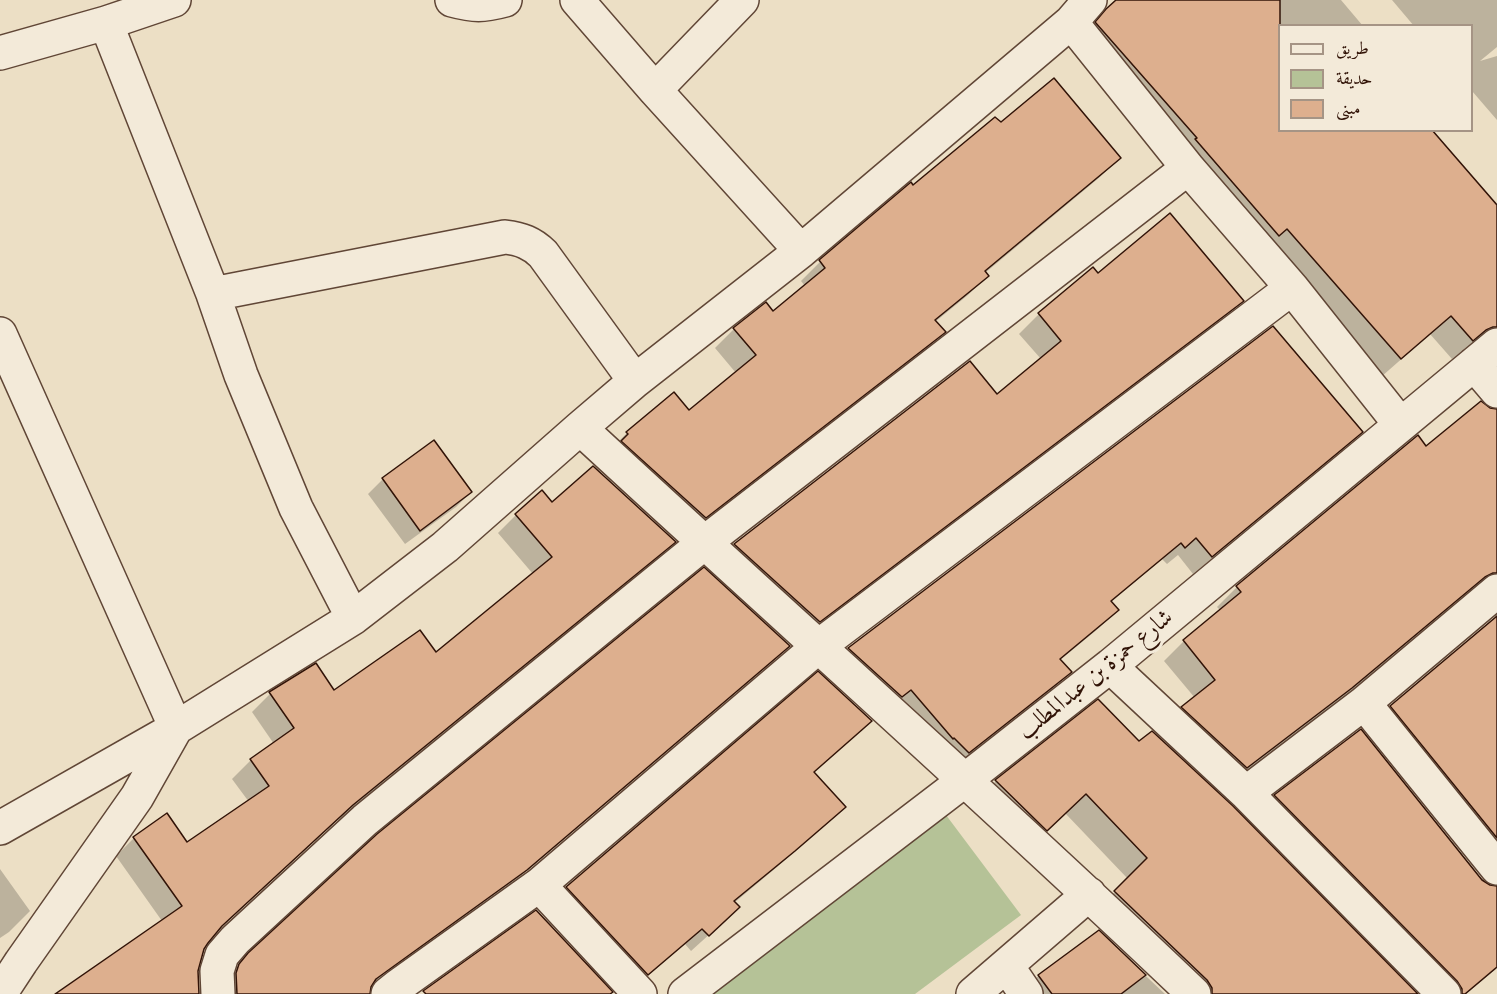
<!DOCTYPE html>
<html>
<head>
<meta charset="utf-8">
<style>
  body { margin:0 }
  #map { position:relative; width:1497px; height:994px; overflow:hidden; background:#ecdfc5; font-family:"Gentium Book Plus",Amiri,serif }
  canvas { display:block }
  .legend { position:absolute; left:1278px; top:24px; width:195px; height:108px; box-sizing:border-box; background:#f3ead9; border:2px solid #a59485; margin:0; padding:8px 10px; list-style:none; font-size:18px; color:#311307 }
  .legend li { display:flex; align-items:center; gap:12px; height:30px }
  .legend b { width:30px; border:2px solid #a59485 }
</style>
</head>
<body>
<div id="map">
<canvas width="1497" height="994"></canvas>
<ul class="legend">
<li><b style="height:8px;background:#f3ead9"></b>طريق</li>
<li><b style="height:16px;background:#b5c297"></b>حديقة</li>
<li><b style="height:16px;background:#ddaf8e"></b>مبنى</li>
</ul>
</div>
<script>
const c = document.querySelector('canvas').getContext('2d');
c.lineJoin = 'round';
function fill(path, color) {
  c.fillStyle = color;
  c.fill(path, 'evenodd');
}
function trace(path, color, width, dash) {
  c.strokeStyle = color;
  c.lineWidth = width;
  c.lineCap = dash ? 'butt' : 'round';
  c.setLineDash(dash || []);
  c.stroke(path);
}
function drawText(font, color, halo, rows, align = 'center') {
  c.font = font + ' "Gentium Book Plus",Amiri,serif';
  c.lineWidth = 6;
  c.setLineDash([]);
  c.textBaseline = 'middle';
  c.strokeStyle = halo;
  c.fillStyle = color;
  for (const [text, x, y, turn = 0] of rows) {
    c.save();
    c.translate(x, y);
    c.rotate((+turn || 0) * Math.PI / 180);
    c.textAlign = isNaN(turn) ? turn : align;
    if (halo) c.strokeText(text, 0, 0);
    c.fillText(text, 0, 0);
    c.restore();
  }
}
const green = new Path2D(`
  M943,811L1021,915L915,994H699Z`);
const shadow = new Path2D(`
  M1119,0H1341L1363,26H1280V130L1497,207V888L1492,876L1371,726L1391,707L1495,619L1496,609L1473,592L1463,596L1331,708L1227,787L1163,728L1182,708L1195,698L1164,661L1184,641L1221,611L1217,607L1237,587L1417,437L1426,448L1491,410L1496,411V407L1472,346L1464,350L1452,359L1430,334L1381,377L1086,31Z
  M1392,0H1497V47L1480,61L1497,56V120L1472,91V26H1414Z
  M1000,125L1119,158L1100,177L985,273L987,276L968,295L935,322L944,332L924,351L685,536L608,452L627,433L689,412L736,373L715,348L734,329L773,313L805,286L801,281L820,262L911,184L913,187Z
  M1093,269L1098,275L1242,301L1222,321L799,641L715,564L735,545L970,363L997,396L1041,359L1019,334L1039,314Z
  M1273,328L1361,432L1343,450L1193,574L1178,555L1167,564L1162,559L1110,603L1117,610L1099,628L1059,661L1070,672L1052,689L950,770L831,666L849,649Z
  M434,442L471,492L456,507L405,544L368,494L383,479Z
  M552,504L674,542L656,560L333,824L214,933L203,949L197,971L198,994H58L162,921L116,856L134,838L187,844L249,802L232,779L251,760L274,744L252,712L270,694L315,665L334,692L435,654L533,574L498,533L516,515Z
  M788,646L770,664L507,888L369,988L368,994H218L230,973L250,954Z
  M1098,701L1139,743L1416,994H1181L1095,912L1128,879L1065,813L1027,849L976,801L996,781Z
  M870,721L854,737L813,773L844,807L827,823L777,867L734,903L722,923L691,951L685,944L631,990L551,904L567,888Z
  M1275,796L1481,881L1489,887L1497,888V968L1466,994H1431L1256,816Z
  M0,869L30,911L9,932L0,938Z
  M1099,932L1165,994H1020L1037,977Z`);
const building = new Path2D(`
  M1116,0H1280V130H1432L1497,205V327H1493L1486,330L1473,341L1451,316L1401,359L1287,229L1279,236L1195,139L1197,138L1095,22L1106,9Z
  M1054,78L1121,158L985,271L989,276L935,320L946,332L706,518L621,441L628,434L626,432L674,392L689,410L756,355L733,328L766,302L773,311L825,268L819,260L911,182L913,185L995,117L1001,122Z
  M1170,213L1244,301L820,622L734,544L970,361L997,394L1061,341L1038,313L1093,267L1098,273Z
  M1273,326L1363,432L1212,557L1196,538L1185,548L1181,543L1111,601L1119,610L1060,659L1072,672L969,753L954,738L953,739L911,690L902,697L848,648Z
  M1481,401L1490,408L1497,409V573H1493L1485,577L1352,688L1247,768L1181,707L1215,680L1183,640L1241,592L1236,586L1418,435L1426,446Z
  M434,440L472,492L420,531L382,478Z
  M593,466L676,542L353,805L222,926L208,943L204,949L198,971L199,994H55L182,906L133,837L167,813L187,842L269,786L250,759L294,728L269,692L316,663L334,690L420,630L436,652L552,557L515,514L542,490L552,502Z
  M704,567L790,646L527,870L376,979L371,987L370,994H237L236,973L239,964L248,953L377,834Z
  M1497,616V838L1390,706Z
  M818,671L872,721L814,772L846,807L795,851L734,901L740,907L709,936L702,929L648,975L566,887Z
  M1098,699L1139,741L1152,731L1233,806L1418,994H1212V988L1207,980L1114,891L1147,858L1086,794L1047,831L995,780Z
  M1361,729L1482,880L1490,885L1497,886V967L1465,994H1462V989L1457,981L1274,795Z
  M536,910L613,992L610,994H426L423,991Z
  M1099,930L1146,975L1121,994H1052L1038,975Z`);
const minor = new Path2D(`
  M452,0C474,6 483,6 505,0
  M577,0L655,90L801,251
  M1071,22L1188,168L1292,288L1400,424
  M106,23L213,294L241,375L296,508L353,618
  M0,53L106,23L174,0
  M655,90L742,0
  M213,294L505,237C521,239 532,243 543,254L635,381
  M0,334L176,728L137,797L21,962L0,994
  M1474,364L1497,391
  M580,428C784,617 993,802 1194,994
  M1110,666L1246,793L1444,994
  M1364,703L1497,868
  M1246,793L1364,703L1497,591
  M0,828L176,728L353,618L445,547L580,428L635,381L801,251L1071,22L1090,0
  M539,885L640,994
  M1007,966L1026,994
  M218,994L217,971L222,955L235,940L365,820L704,543L1188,168
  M388,994L398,986L539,885L819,646L1292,288
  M685,994L965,780L1110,666L1497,345
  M973,994L1089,894`);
const streetNames = [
  ["شارع حمزة بن عبدالمطلب",1096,675,-39]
];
fill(green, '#b5c297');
fill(shadow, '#0003');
fill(building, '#ddaf8e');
trace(building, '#311307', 1.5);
trace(minor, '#604636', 36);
trace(minor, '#f3ead9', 33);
drawText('24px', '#311307', '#f3ead9', streetNames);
</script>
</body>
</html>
